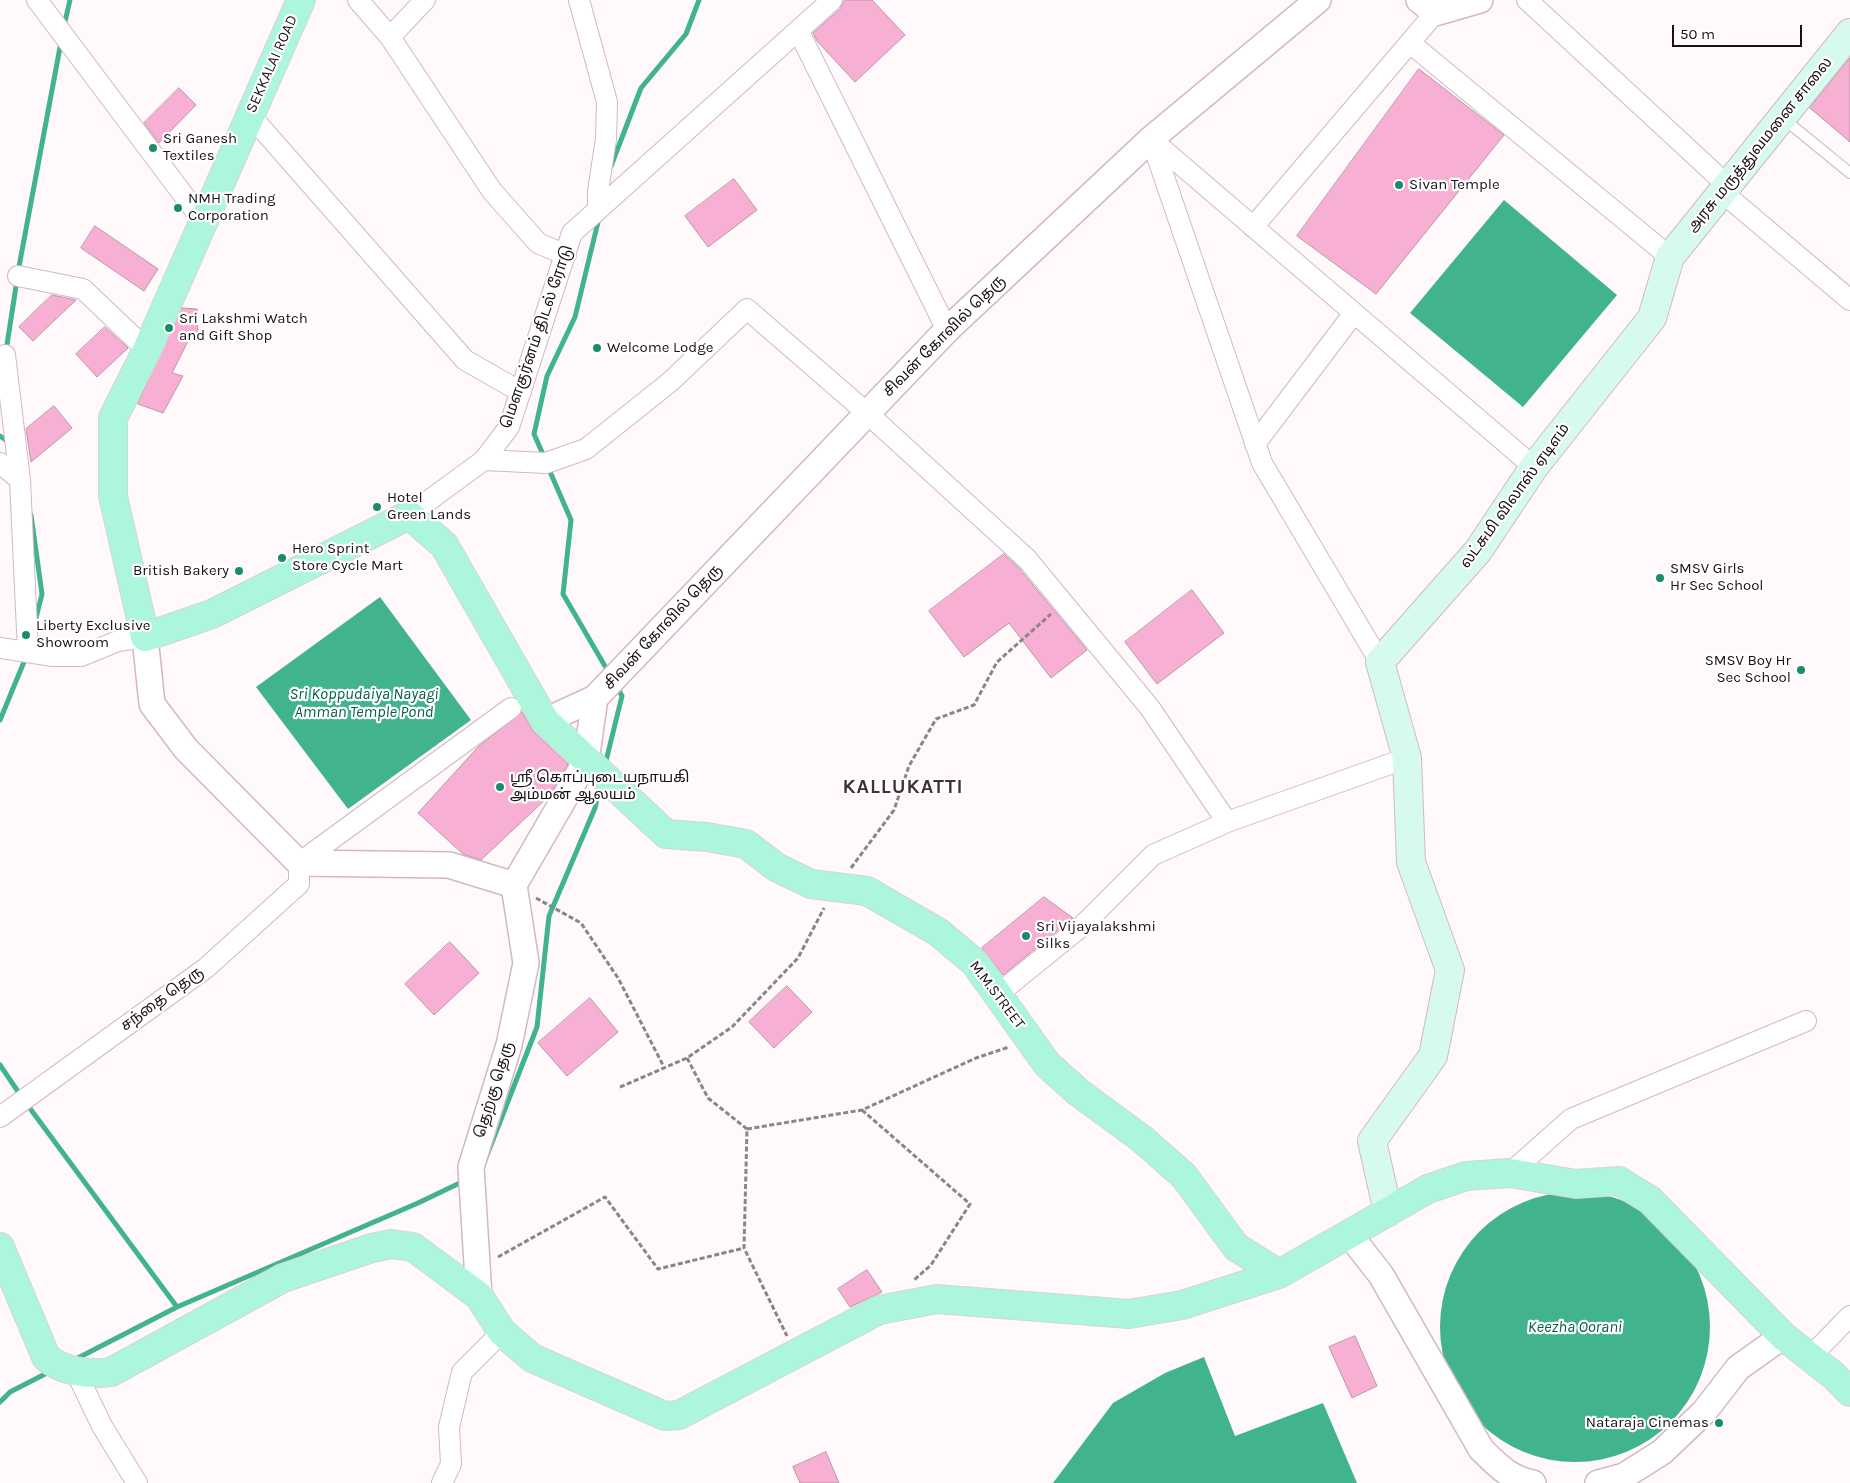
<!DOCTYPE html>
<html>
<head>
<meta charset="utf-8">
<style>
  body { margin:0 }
  #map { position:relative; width:1850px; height:1483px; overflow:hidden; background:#fff9fb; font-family:Karla,sans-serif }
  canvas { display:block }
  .scale { position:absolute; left:1672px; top:25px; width:130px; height:22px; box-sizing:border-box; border:2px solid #1a1015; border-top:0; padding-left:6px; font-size:15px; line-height:18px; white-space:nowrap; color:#1a1015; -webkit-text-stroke:4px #fff; paint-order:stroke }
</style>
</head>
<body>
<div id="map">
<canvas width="1850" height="1483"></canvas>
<div class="scale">50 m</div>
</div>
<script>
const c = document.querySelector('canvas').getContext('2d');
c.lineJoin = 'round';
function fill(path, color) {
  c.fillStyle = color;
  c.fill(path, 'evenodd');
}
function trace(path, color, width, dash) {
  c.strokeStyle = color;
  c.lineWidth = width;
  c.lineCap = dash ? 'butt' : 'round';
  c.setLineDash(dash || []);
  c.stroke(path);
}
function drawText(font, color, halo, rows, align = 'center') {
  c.font = font + ' Karla,"Noto Sans Tamil",sans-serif';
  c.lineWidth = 4.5;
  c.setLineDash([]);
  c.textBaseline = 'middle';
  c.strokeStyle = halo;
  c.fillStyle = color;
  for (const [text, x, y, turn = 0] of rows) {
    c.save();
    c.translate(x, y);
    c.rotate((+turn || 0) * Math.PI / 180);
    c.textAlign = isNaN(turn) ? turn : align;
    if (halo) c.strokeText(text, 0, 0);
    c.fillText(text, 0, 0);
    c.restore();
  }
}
const water = new Path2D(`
  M1504,200L1617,295L1523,407L1410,313Z
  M380,597L471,720L348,809L256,687Z
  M1440 1327a135 135 0 1 1 270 0a135 135 0 1 1-270 0Z
  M1204,1357L1235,1436L1323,1403L1357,1483H1053L1113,1403L1165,1373Z`);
const stream = new Path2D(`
  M64,26L70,0
  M611,166L641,88L686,34L699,0
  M18,272L61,42
  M6,351L17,280
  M0,436L10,443
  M545,459L534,434L547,376L575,317L599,218
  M548,467L571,520L563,594L609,673
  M31,515L42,594L35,622
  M0,720L26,657
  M605,765L622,696L616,685
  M0,1065L21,1096
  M26,1103L177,1307
  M480,1173L537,1027L549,916L595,808L600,786
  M72,1361L177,1307L418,1203L464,1181
  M0,1402L10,1392L51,1371`);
const building = new Path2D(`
  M845,0H872L905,35L855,82L817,41L813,33L840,9Z
  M1850,58V142L1810,108Z
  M1419,69L1504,135L1376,294L1297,236Z
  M179,88L196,105L159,143L144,123Z
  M734,179L757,210L708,247L685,216Z
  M95,226L158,269L144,291L81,248Z
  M52,295L76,300L33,341L19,327Z
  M182,308L197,309L198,338L189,339L172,373L183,376L163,413L138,404Z
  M105,327L128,348L97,377L76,354Z
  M54,406L72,428L31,462L26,429Z
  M1004,554L1018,567L1087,650L1051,678L1009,623L964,657L929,611Z
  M1192,590L1224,633L1157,684L1125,642Z
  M522,712L534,732L568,764L549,796L481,860L463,854L418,813L478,747Z
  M1044,897L1073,918L1003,975L982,948Z
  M450,942L479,973L434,1015L405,984Z
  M787,986L812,1012L774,1048L749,1022Z
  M590,998L618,1032L567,1076L538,1043Z
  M867,1270L882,1292L850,1307L838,1289Z
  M1355,1336L1377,1386L1352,1398L1329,1347Z
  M826,1452L839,1483H800L793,1467Z`);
const path = new Path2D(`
  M851,868L894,810L909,766L936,719L974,705L997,662L1051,614
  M536,898L581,923L618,978L665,1069
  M687,1058L708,1098L747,1129L744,1248L787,1336
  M620,1087L687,1058L732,1027L798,958L824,908
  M862,1110L970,1204L931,1265L914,1280
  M747,1129L862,1110L976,1058L1009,1047
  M498,1257L605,1197L658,1269L744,1248`);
const service = new Path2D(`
  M1784,119L1850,173`);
const minor = new Path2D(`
  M37,0L203,221
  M358,0L390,37L425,0
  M579,0L607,102L606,139L598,191V210
  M1527,0L1727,185
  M799,32L947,330
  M390,37L492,191L538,243L566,255
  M1410,43L1670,257
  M250,115L465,360L521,392
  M1151,139L1262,463L1380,662
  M1152,140L1534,467
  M1722,192L1850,300
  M1253,227L1435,13
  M18,276L83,289L147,350
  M5,355L20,480L28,652
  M1255,444L1354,313
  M484,460L546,463L586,449L670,382L747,309L867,413L1027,559L1150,708L1227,822
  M0,463L20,480
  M409,515L484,460L509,427L572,233L832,0
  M0,648L53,656H81L118,641L145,637
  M998,994L1082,926L1153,855L1227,822L1407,758
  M0,1117L206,968L299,884V863L511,708
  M1510,1173L1571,1119L1806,1021
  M1810,1357L1850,1316
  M75,1370L102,1426L137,1483
  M442,1483L451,1464L449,1427L462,1372L502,1332`);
const tertiary = new Path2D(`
  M1419,0L1435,13L1480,0
  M145,637L152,704L186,749L299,863L449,865L514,885L586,761L595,698
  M545,721L595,698L947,330L1151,139L1318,0
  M1349,1234L1381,1275L1481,1449C1497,1465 1510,1479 1533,1483
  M479,1296L471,1167L509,1045L526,963L514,885
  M1598,1483L1624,1476L1662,1452L1704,1412L1738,1368L1783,1336`);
const secondary = new Path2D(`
  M1388,1212L1372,1141L1433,1056L1450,970L1411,862L1407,758L1380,662L1478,551L1534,467L1652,318L1670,257L1850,33`);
const primary = new Path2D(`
  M301,0L147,350L113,418V496L145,637L212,614L409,515L444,545L545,721L666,834L707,837L746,844L776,867L811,884L867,891L938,932L975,963L1047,1064L1078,1092L1142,1139L1184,1176L1236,1247L1279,1274
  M0,1247L46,1357C62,1372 90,1375 111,1372L283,1278L372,1248L391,1244L413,1247L479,1296L502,1332L532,1358L665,1416L679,1415L879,1310L937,1299L1129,1314L1182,1305L1279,1274L1428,1189L1466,1176L1510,1173L1576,1184L1619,1181L1650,1200L1783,1336L1833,1375L1850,1392`);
const markers = [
  [153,148,5,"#1b8b6b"],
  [1399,185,5,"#1b8b6b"],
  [178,208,5,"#1b8b6b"],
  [169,328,5,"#1b8b6b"],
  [597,348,5,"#1b8b6b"],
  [377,507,5,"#1b8b6b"],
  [282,558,5,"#1b8b6b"],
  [239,571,5,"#1b8b6b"],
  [1660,578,5,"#1b8b6b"],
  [26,635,5,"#1b8b6b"],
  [1801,670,5,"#1b8b6b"],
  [500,787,5,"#1b8b6b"],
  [1026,936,5,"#1b8b6b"],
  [1719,1423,5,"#1b8b6b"]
];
const streetNames = [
  ["SEKKALAI ROAD",272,64,-66],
  ["அரசு மருத்துவமனை சாலை",1760,145,-51],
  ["சிவன் கோவில் தெரு",944,336,-45],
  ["மௌகுர்னம் திடல் ரோடு",537,337,-71],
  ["லட்சுமி விலாஸ் ஏடிஎம்",1515,496,-54],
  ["சிவன் கோவில் தெரு",663,627,-47],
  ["M.M.STREET",997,995,53],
  ["சந்தை தெரு",162,999,-36],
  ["தெற்கு தெரு",494,1090,-73]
];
const poiNames = [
  ["Sri Ganesh",163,139],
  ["Textiles",163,156],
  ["Sivan Temple",1409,185],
  ["NMH Trading",188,199],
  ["Corporation",188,216],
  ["Sri Lakshmi Watch",179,319],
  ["and Gift Shop",179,336],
  ["Welcome Lodge",607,348],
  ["Hotel",387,498],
  ["Green Lands",387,515],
  ["Hero Sprint",292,549],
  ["Store Cycle Mart",292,566],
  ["SMSV Girls",1670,569],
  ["Hr Sec School",1670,586],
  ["British Bakery",229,571,"right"],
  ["Liberty Exclusive",36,626],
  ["Showroom",36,643],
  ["SMSV Boy Hr",1791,661,"right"],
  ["Sec School",1791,678,"right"],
  ["ஸ்ரீ கொப்புடையநாயகி",510,778],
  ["அம்மன் ஆலயம்",510,795],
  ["Sri Vijayalakshmi",1036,927],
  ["Silks",1036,944],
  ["Nataraja Cinemas",1709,1423,"right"]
];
const waterNames = [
  ["Sri Koppudaiya Nayagi",364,694],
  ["Amman Temple Pond",364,712],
  ["Keezha Oorani",1575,1327]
];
const districtNames = [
  ["KALLUKATTI",903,787]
];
fill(water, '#41b48e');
trace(stream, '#41b48e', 5);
fill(building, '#f7b0d3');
trace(building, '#b599a6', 1);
trace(service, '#d4b7c5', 12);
trace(minor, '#d4b7c5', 22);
trace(tertiary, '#d4b7c5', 28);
trace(secondary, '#d4b7c5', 30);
trace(primary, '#d6d4d5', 30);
trace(path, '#8c8487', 3, [5, 2.5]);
trace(service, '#fff', 10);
trace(minor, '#fff', 20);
trace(tertiary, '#fff', 25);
trace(secondary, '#d6fbee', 28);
trace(primary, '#acf7dc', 28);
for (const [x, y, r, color] of markers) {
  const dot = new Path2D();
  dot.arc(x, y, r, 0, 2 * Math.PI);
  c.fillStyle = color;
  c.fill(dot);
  trace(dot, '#fff', 2);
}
drawText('15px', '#1a1015', '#fff', streetNames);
drawText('15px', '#1a1015', '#fff', poiNames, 'left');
drawText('italic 16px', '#006148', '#fff', waterNames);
c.letterSpacing = '1px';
drawText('bold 20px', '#452e3a', '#fff', districtNames);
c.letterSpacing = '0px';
</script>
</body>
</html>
